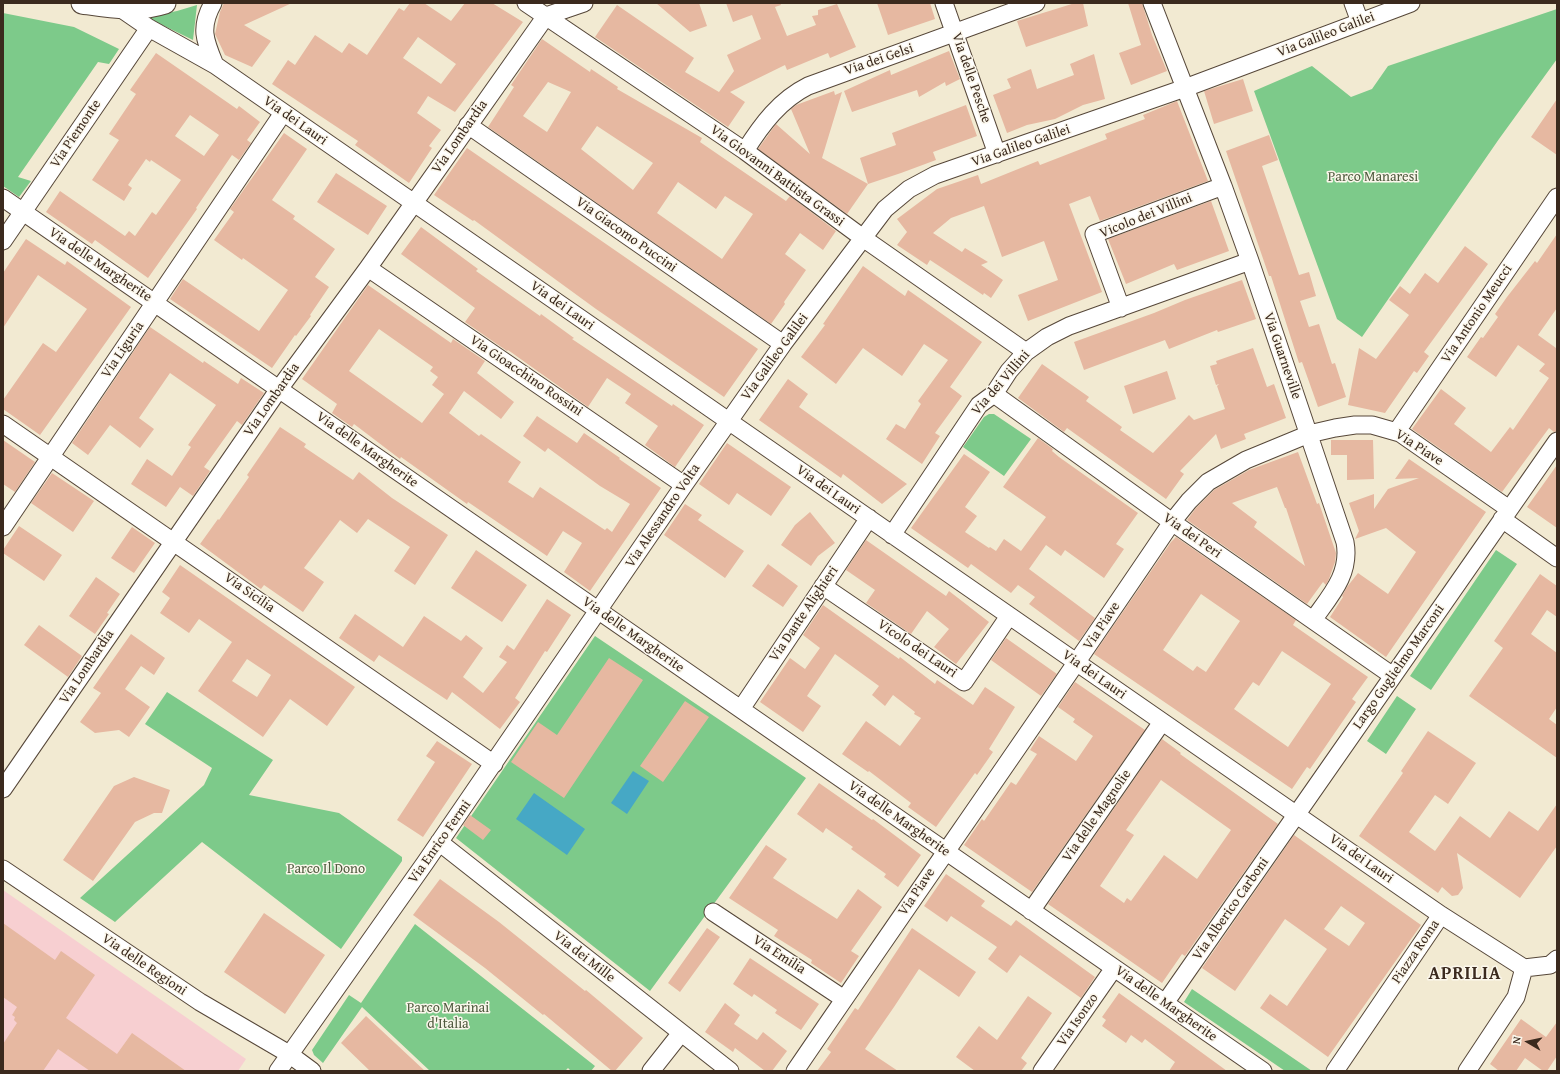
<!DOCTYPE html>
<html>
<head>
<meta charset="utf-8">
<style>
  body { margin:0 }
  #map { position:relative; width:1560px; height:1074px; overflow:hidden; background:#f2ead2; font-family:"Gentium Book Plus",serif }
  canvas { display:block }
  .frame { position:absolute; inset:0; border:4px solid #3b2a1e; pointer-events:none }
  .north { position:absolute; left:1508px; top:1022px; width:40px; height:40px; -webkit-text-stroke:3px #fbf7ec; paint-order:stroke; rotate:279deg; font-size:11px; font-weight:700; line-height:16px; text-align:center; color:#3b2a1e }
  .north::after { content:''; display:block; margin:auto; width:14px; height:18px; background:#3b2a1e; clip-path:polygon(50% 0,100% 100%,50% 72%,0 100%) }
</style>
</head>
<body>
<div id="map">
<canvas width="1560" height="1074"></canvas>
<div class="frame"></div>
<div class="north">N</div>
</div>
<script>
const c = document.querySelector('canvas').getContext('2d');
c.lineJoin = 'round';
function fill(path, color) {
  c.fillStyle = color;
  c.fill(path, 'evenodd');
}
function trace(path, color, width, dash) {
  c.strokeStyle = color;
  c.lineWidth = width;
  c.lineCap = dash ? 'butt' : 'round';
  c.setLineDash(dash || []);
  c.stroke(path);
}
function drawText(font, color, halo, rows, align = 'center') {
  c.font = font + ' "Gentium Book Plus",serif';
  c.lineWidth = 3;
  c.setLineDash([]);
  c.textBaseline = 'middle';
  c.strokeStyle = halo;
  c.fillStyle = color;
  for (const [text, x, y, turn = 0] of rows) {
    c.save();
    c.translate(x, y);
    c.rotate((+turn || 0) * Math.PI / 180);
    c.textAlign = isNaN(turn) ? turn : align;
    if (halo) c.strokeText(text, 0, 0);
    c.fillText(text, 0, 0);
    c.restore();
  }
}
const built = new Path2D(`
  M3,890L246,1059L238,1071H3Z`);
const green = new Path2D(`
  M197,5L193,40L146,17L177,11Z
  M1557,9V59L1499,139L1362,337L1337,319L1254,91L1312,66L1351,97L1372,89L1388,66Z
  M3,13L74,27L119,49L109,64L98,62L18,177L31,181L19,197L3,186Z
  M989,414H994L1031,439L1004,476L963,447L984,417Z
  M1496,550L1517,564L1431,690L1410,676Z
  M595,636L806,778L650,991L456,838Z
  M167,692L273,760L249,795L339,813L402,857V861L341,949L202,842L115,922L80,898L204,785L212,768L145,724Z
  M1397,696L1416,709L1386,754L1367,741Z
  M415,924L595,1066L591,1071H571L568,1068L565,1071H430L362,1007L323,1063L314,1055L312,1050L349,995L361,1003Z
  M1192,989L1312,1071H1285L1184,1002Z`);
const water = new Path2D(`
  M633,771L649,781L627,814L611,803Z
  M534,793L585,829L567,855L516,819Z`);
const building = new Path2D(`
  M224,3H292L244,25L271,41L252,67L225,55L215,34L220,12Z
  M410,3H424L451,21L465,3H492L523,22L455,112L428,96L417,113L441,130L429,146L432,148L409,183L355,145L358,141L272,84L288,60L295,65L315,35L342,53L349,43L367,55L399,8L404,11ZM418,37L456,64L441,84L403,58Z
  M656,3H699L707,26L690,32Z
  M726,3H780L781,5L775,7L787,36L816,25L812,16L818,15V10L837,4L856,47L830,58L828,53L787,70L785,65L730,92L745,102L728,127L595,37L617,5L694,58L685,72L719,92L734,71L727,55L761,39L752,15L733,22Z
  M877,3H930L935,19L888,35Z
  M1075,3H1083L1088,26L1026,47L1017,21Z
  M1128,3H1142L1152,35L1167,71L1131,85L1119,53L1141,45Z
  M542,39L590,72L591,69L618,87L617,89L702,138L700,142L786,201L790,196L836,231L823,250L800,233L785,254L806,270L784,302L785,304L771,324L488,127L514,87L511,85ZM548,82L571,92L547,132L523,116ZM597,126L653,163L633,190L581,149ZM678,182L716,209L725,196L753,214L722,259L657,213Z
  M949,51L960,79L946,86L945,82L919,97L917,90L852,112L844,91L890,70L891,75Z
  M156,53L237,109L239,106L260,122L247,140L251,143L239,160L232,155L196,208L197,209L148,278L95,240L92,244L46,212L60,191L125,236L129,231L135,236L152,212L156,215L181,180L151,160L150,162L146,159L128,185L132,188L124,201L92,180L119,140L109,134L136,94L130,90ZM190,115L219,135L204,156L175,136Z
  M1094,54L1105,99L1083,105L1055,119L1027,125L1007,133L993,95L1011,88L1007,79L1031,69L1037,89L1074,75L1070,64Z
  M1243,79L1253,111L1214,124L1204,91Z
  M834,91L835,95L842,92L822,158L868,184L847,214L758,149L776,124L810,154L791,109L796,105Z
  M1557,99V155L1531,137Z
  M1177,101L1208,181L1100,221L1090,196L1069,204L1102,292L1028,321L1018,295L1058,280L1044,241L1002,257L984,206L951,218L933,233L962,252L965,248L988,262L981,265L1003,280L991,298L984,293L983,295L930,260L927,265L897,245L907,232L897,219L937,189L978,175L981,184L1038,161L1040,165L1107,139L1105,134L1145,119L1143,115Z
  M966,105L977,136L933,152L936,160L901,173L868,184L860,158L896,145L892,133Z
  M284,133L307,149L272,200L295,216L293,219L335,249L315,277L329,287L310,315L311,316L296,336L295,335L272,368L170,299L183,279L259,331L288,290L243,258L242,260L214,240L234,212L230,209Z
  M1269,135L1278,160L1262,166L1299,275L1309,272L1316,296L1300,301L1309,327L1319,324L1332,364L1335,363L1346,397L1318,407L1302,362L1299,363L1271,276H1269L1226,151Z
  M467,148L758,349L724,397L596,309L474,220L473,221L434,195Z
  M336,173L387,206L368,235L317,202Z
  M1211,201L1229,251L1177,270L1174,264L1126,284L1108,239Z
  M421,227L478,269L476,271L540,316L541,314L574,338L572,339L672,406L673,404L704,425L675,467L645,445L658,426L625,403L631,394L607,378L588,407L508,350L507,351L465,322L475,308L401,254Z
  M1557,234V308L1538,335L1556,348L1557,346V431L1554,432L1549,428L1502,492L1412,429L1441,389L1466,408L1454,424L1491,452L1510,427L1513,430L1549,378L1539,371L1545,364L1518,345L1496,377L1467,357L1481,337L1483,338L1498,317L1495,314L1507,297L1535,261L1537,263Z
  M26,239L65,265L67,261L131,307L40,435L3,409V400L43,343L56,352L87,309L38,275L3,328V273Z
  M1465,246L1488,264L1424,352L1429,356L1417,373L1414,371L1385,413L1348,405L1359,348L1376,359L1409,315L1389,300L1400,286L1410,294L1425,273L1438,283Z
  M863,266L905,296L908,290L982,342L950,387L962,396L935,433L940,436L922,464L886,439L896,424L905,429L921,404L918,401L948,360L924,344L902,376L863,348L836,384L801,357L825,325L823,324Z
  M1242,280L1256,319L1218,332L1217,330L1169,349L1165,340L1084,370L1074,342L1154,313L1185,300Z
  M368,285L451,343L453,339L485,361L477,373L514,402L501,419L464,391L449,413L479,436L481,434L521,462L508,482L533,498L540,487L605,530L607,528L612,532L630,504L600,486L548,448L545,452L523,436L537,416L577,443L584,433L620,458L619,459L661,488L590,591L564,572L582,543L563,531L547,556L468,502L467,504L401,457L400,459L354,424L352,427L332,413L337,404L302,379ZM379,329L433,367L430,371L438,377L432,385L444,394L422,423L349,371Z
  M150,327L203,363L204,361L238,384L241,378L264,393L242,425L237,421L204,467L210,471L193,496L180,487L166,507L131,484L147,459L172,476L191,447L188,445L216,405L170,373L139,418L154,429L140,448L110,425L88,455L72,443Z
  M1253,348L1267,387L1274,384L1286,418L1244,434L1246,439L1221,449L1216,434L1180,471L1184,474L1166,499L1067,428L1064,432L1018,398L1042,364L1089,397L1086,401L1122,427L1120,430L1153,453L1189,415L1194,420L1225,409L1217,386L1219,384L1216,385L1210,366L1217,364L1216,361Z
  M1167,371L1176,399L1133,414L1124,386Z
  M788,379L808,394L799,407L907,484L882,504L843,474L841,478L759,420Z
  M280,427L306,444L304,447L353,480L359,472L392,498L448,535L415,585L394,571L410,547L368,519L357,533L340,520L304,568L324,582L303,612L264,585L261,589L200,544L218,519L219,520L249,477L247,475Z
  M1038,438L1053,449L1052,451L1059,457L1138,513L1116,544L1124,549L1104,578L1065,550L1061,556L1046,545L1029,569L1095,618L1079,641L1029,604L1035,597L1018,585L1011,593L971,564L968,568L911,528L964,454L990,472L965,507L977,516L965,532L989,548L990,547L996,551L1004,539L1021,551L1046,517L1003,487Z
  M3,440L35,462L15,492L3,484Z
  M1331,440H1373L1374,479L1347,480V455H1331Z
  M727,443L791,487L771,516L737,493L729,505L699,484Z
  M1298,452L1317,504L1319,503L1336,553L1335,562L1329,579L1326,585L1323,582L1307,604L1187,520L1196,508L1214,490L1249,470ZM1277,487L1285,508H1286L1305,566L1254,527L1257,522L1232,503Z
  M1409,459L1486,512L1386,657L1330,617L1343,597L1342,596L1347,587L1358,573L1388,594L1416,552L1386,528L1355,539L1359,531L1349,503L1374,494V509L1388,489L1419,478L1395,479Z
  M1557,465V528L1527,507Z
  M52,473L94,501L73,532L31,503Z
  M685,504L702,515L698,520L744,551L725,578L664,535Z
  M810,512L835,543L818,556L811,566L781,545L795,525Z
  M19,526L62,555L44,581L3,553V550Z
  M132,527L155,543L134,573L111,558Z
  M1176,537L1296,620L1293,625L1368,677L1352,699L1356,702L1310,769L1307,767L1292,789L1094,654L1171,542ZM1201,594L1240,621L1206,672L1197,666L1193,671L1163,650ZM1282,651L1331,684L1288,747L1234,709L1253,682L1259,686Z
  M866,540L946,596L949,591L989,622L956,664L934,647L949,629L927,611L911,634L866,603L875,590L846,570Z
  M476,550L527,585L502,622L451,588Z
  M768,564L798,586L783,607L752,586Z
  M180,565L355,687L327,726L290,699L263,737L198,691L232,642L199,619L189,633L160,613L170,598L162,592ZM247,659L271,675L257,697L232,681Z
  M1540,574L1557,586V617L1547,610L1531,634L1557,653V707L1549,719L1557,725V758L1469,696L1503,648L1494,641Z
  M96,577L120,594L107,613L109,614L95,634L69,616Z
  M547,599L571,615L547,652L545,651L515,698L520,702L500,729L452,692L447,700L379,655L374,662L339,638L355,614L403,647L424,616L461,641L466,635L483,648L463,677L483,693L507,662L499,657L507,645L514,650Z
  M823,605L899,659L900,657L935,684L937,680L973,705L985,687L1015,707L989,749L993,752L977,775L975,773L936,827L908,807L911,803L869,771L868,772L842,754L866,721L900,746L921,718L914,714L915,712L893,695L885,706L872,695L879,686L835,654L807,696L821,706L803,732L760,702L790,658L805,669L820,648L803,635Z
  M39,625L82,656L68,677L24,645Z
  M131,634L165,658L154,675L141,666L125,689L150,707L129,737L119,730L95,733L80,722L101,693L93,688Z
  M1006,638L1057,674L1041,696L991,660Z
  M609,658L643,680L564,798L511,762L538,722L557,735Z
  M1075,682L1145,730L1032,892L964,845L982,819L984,821L1011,782L1016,785L1037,754L1030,750L1039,736L1076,761L1093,736L1073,722L1075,719L1058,707Z
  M685,701L709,717L663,782L640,766Z
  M1428,731L1476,763L1448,804L1435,795L1409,832L1435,851L1460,816L1490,838L1509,811L1538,831L1557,804V846L1520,898L1457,853L1463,888L1458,895L1452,896L1442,887L1438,893L1359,836L1403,773L1401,771Z
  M1162,739L1181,753L1180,754L1278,824L1185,956L1182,954L1162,983L1048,904ZM1161,780L1231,830L1197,879L1164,855L1131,901L1127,898L1124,903L1100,886L1134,835L1126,830Z
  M437,741L472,764L423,837L397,820L435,762L426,756Z
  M134,777L170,790L162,813H154L135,822L93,881L63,860L114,786Z
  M819,783L872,820L873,819L921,855L898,887L884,877L886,874L851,849L853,847L826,828L823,833L797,814Z
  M470,815L491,830L483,840L463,825Z
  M1294,835L1421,925L1328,1057L1260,1008L1270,994L1287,1006L1327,949L1285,919L1235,991L1202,968ZM1341,906L1365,923L1349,946L1324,929Z
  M766,845L787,859L773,878L837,919L858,889L882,907L851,951L859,956L841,983L811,963L812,960L774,936L778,930L729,898Z
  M946,874L985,901L981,906L1011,926L1016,920L1095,977L1081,998L1020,955L1007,973L988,959L997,947L951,916L947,922L924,906Z
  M440,879L499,922L585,991L586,990L643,1038L615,1071H612L544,1014L543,1015L485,968L413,915Z
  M264,913L325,955L285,1014L224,972Z
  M3,923L55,960L61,951L95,975L66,1018L117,1054L132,1033L186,1071H90L58,1049L43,1071H3V1044L17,1023L14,1020L15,1017L12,1015L17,1007L3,997Z
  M707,928L720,937L680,992L668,983Z
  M912,928L976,972L959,997L919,969L894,1007L865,1049L898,1071H817L831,1052L827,1049L855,1008L858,1010Z
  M750,958L819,1004L801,1030L775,1013L777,1010L754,994L752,997L733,984Z
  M1119,993L1168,1028L1227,1071H1169L1175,1062L1145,1039L1142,1043L1131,1035L1126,1043L1102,1026L1106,1020L1102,1017Z
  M1028,996L1052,1013L1021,1058L1027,1063L1021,1071H975L956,1057L979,1026L997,1040Z
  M725,1003L740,1015L734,1024L757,1040L763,1032L787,1051L772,1071H765L735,1048L733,1052L705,1032Z
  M366,1016L425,1071H370L341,1043Z
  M1521,1019L1546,1037L1557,1022V1056L1547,1071H1543L1525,1058L1516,1071H1499L1490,1064Z`);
const minor = new Path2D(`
  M213,3C199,28 205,41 215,65
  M526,3L745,151L863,238L1026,352
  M944,3L997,154
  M1152,3L1223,186L1250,261L1345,542C1351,574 1330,596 1313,620
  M1353,3L1360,22
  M120,8L149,28L215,65L1441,915L1524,968L1550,965L1557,959
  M546,16L584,3
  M468,125L783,344
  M745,151C762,124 780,100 808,86L1036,3
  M3,198L1263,1071
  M3,241L149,28
  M368,268L684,485
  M1121,308L1094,234L1223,186
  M994,394L1172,522L1393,676
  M3,424L494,764
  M1397,431L1557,197
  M1502,519L1557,558
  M3,527L283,113
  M892,535L979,405L994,394L1009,371L1026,352L1047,337L1069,326L1250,261
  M823,586L964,682L1009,616
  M741,709L869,518
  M3,789L279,389L368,268L546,16
  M439,842L730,1071
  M3,869L200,1002L289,1054L312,1071
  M1031,911L1162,722
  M713,912L844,999
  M1165,1003L1557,441
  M278,1071L425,863L684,485L783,344L885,209L909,189L935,175L1185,88L1411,3
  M651,1071L681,1033
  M795,1071C920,888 1048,706 1172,522L1189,501L1208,482L1246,460L1309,434L1335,428L1355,425H1372L1400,433L1509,509
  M1042,1071L1114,968
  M1335,1071L1441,915
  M1467,1071L1516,997L1524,968`);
const tertiary = new Path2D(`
  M82,3C110,7 137,12 165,3`);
const streetNames = [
  ["Via Galileo Galilei",1326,35,-21],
  ["Via dei Gelsi",879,60,-19],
  ["Via delle Pesche",971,78,71],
  ["Via dei Lauri",295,121,35],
  ["Via Piemonte",76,134,-56],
  ["Via Lombardia",460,137,-55],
  ["Via Galileo Galilei",1021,146,-19],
  ["Via Giovanni Battista Grassi",777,176,36],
  ["Vicolo dei Villini",1146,216,-22],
  ["Via Giacomo Puccini",626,235,35],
  ["Via delle Margherite",100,265,34],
  ["Via dei Lauri",562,306,35],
  ["Via Antonio Meucci",1477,314,-56],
  ["Via Liguria",123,350,-56],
  ["Via Guarneville",1282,356,71],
  ["Via Galileo Galilei",775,357,-54],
  ["Via Gioacchino Rossini",526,376,34],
  ["Via dei Villini",1001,383,-49],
  ["Via Lombardia",272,400,-55],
  ["Via Piave",1419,448,33],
  ["Via delle Margherite",367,450,35],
  ["Via dei Lauri",828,490,35],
  ["Via Alessandro Volta",663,516,-56],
  ["Via dei Peri",1192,536,35],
  ["Via Sicilia",249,593,35],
  ["Via Dante Alighieri",804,614,-56],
  ["Via Piave",1102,626,-56],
  ["Via delle Margherite",633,635,35],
  ["Vicolo dei Lauri",917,649,34],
  ["Via Lombardia",87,667,-56],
  ["Largo Guglielmo Marconi",1399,667,-55],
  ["Via dei Lauri",1094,675,35],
  ["Via delle Magnolie",1097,816,-55],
  ["Via delle Margherite",899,819,35],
  ["Via Enrico Fermi",440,842,-55],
  ["Via dei Lauri",1361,859,35],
  ["Via Piave",917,892,-56],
  ["Via Alberico Carboni",1231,909,-55],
  ["Piazza Roma",1416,952,-56],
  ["Via Emilia",779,955,33],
  ["Via dei Mille",584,957,38],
  ["Via delle Regioni",144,965,34],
  ["Via delle Margherite",1166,1004,35],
  ["Via Isonzo",1078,1020,-55]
];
const parkNames = [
  ["Parco Manaresi",1373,177],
  ["Parco Il Dono",326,869],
  ["Parco Marinai",448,1008],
  ["d'Italia",448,1024]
];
const districtNames = [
  ["APRILIA",1465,974]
];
fill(built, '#f7cfd1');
fill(green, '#7dca8a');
fill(water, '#46a8c5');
fill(building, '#e6b8a1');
trace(minor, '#564739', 19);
trace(tertiary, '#564739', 23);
trace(minor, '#fff', 17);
trace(tertiary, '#fff', 21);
drawText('14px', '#3b2a1e', '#fbf7ec', streetNames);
drawText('14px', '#4f5a3e', '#fbf7ec', parkNames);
c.letterSpacing = '1px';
drawText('bold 18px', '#3b2a1e', '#fbf7ec', districtNames);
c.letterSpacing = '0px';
</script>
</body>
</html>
